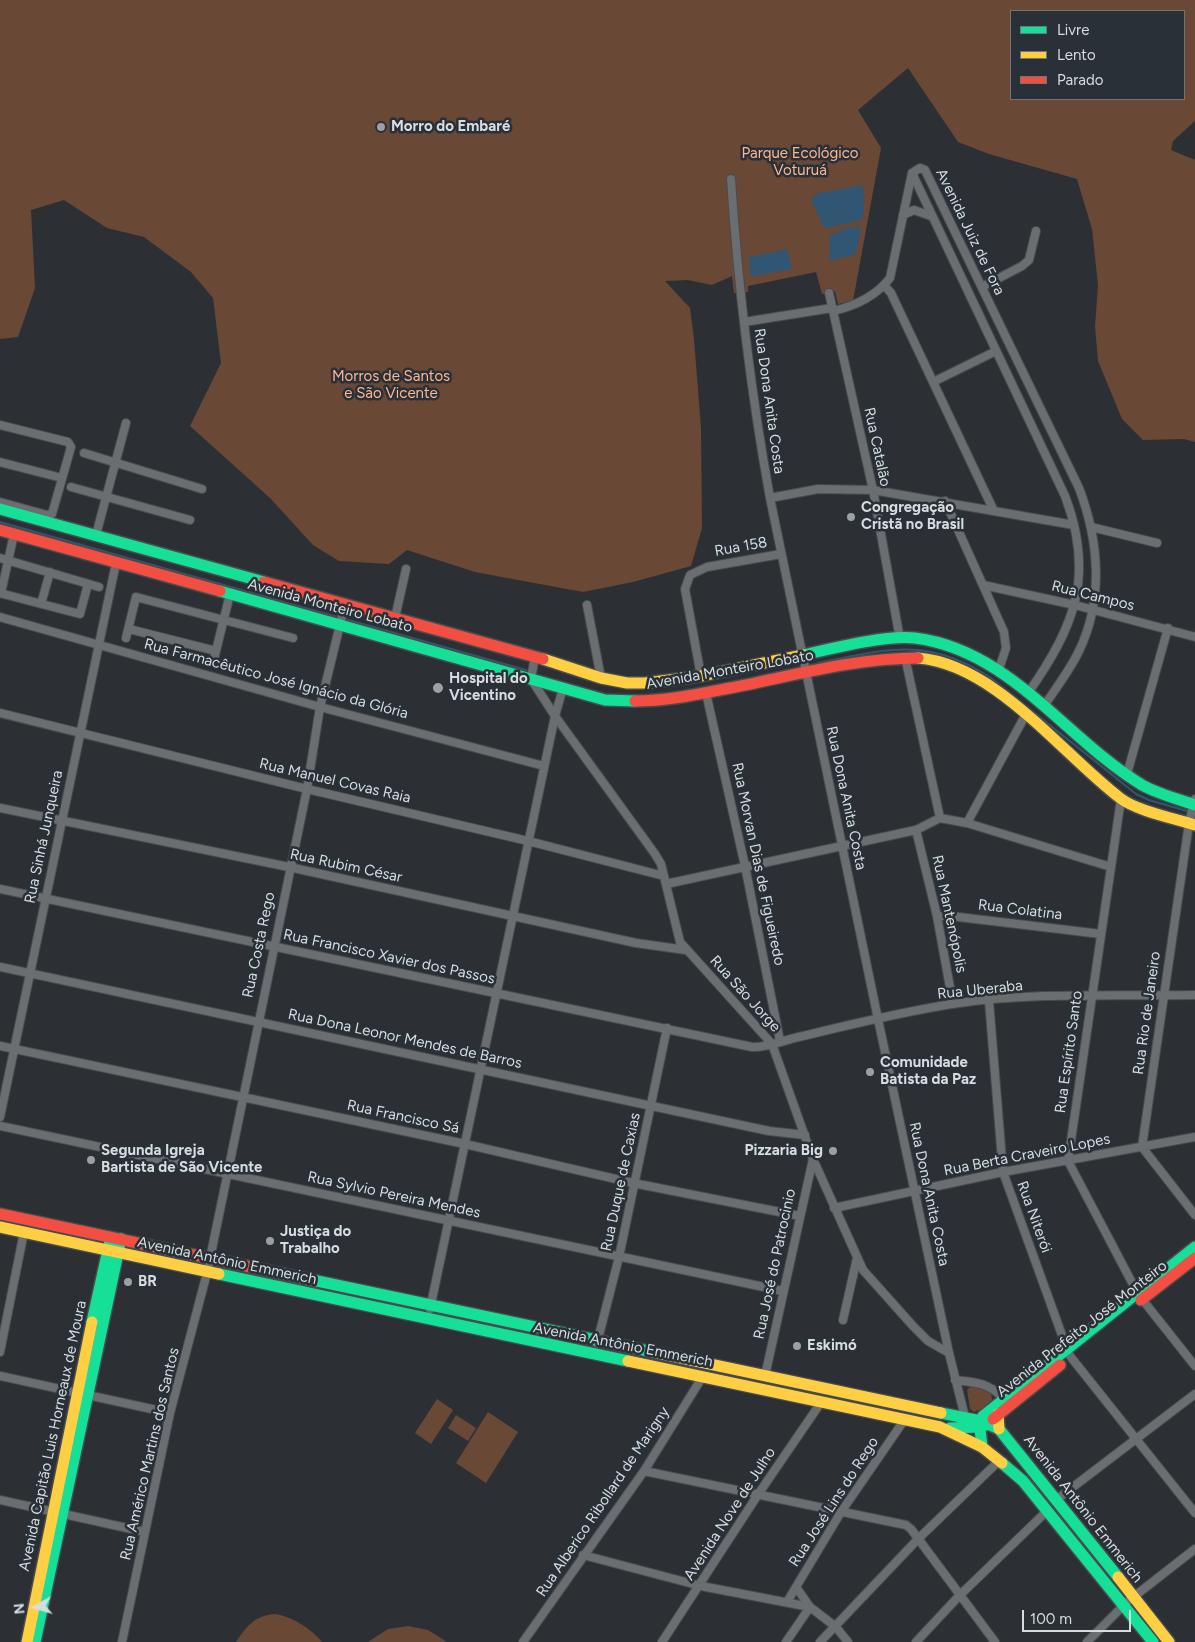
<!DOCTYPE html>
<html>
<head>
<meta charset="utf-8">
<style>
  body { margin:0 }
  #map { position:relative; width:1195px; height:1642px; overflow:hidden; background:#2c3034; font-family:Figtree,sans-serif }
  canvas { display:block }
  .legend { position:absolute; left:1010px; top:10px; width:175px; height:90px; box-sizing:border-box; background:#293037; border:1px solid #6f757b; margin:0; padding:6px 9px; list-style:none; font-size:15px; color:#d7dce0 }
  .legend li { display:flex; align-items:center; gap:10px; height:25px }
  .legend b { width:25px; border:1px solid #6f757b }
  .north { position:absolute; left:10px; top:1582px; width:50px; height:50px; -webkit-text-stroke:4px #293037; paint-order:stroke; rotate:264deg; font-size:14px; font-weight:700; line-height:20px; text-align:center; color:#d7dce0 }
  .north::after { content:''; display:block; margin:auto; width:18px; height:22px; background:#d7dce0; clip-path:polygon(50% 0,100% 100%,50% 72%,0 100%) }
  .scale { position:absolute; left:1022px; top:1610px; width:109px; height:22px; box-sizing:border-box; border:2px solid #d7dce0; border-top:0; padding-left:6px; font-size:15px; line-height:18px; white-space:nowrap; color:#d7dce0; -webkit-text-stroke:4px #293037; paint-order:stroke }
</style>
</head>
<body>
<div id="map">
<canvas width="1195" height="1642"></canvas>
<ul class="legend">
<li><b style="height:6px;background:#16e098"></b>Livre</li>
<li><b style="height:6px;background:#ffcf43"></b>Lento</li>
<li><b style="height:6px;background:#f24e42"></b>Parado</li>
</ul>
<div class="north">N</div>
<div class="scale">100 m</div>
</div>
<script>
const c = document.querySelector('canvas').getContext('2d');
c.lineJoin = 'round';
function fill(path, color) {
  c.fillStyle = color;
  c.fill(path, 'evenodd');
}
function trace(path, color, width, dash) {
  c.strokeStyle = color;
  c.lineWidth = width;
  c.lineCap = dash ? 'butt' : 'round';
  c.setLineDash(dash || []);
  c.stroke(path);
}
function drawText(font, color, halo, rows, align = 'center') {
  c.font = font + ' Figtree,sans-serif';
  c.lineWidth = 5;
  c.setLineDash([]);
  c.textBaseline = 'middle';
  c.strokeStyle = halo;
  c.fillStyle = color;
  for (const [text, x, y, turn = 0] of rows) {
    c.save();
    c.translate(x, y);
    c.rotate((+turn || 0) * Math.PI / 180);
    c.textAlign = isNaN(turn) ? turn : align;
    if (halo) c.strokeText(text, 0, 0);
    c.fillText(text, 0, 0);
    c.restore();
  }
}
const green = new Path2D(`
  M0,0H1195V121L1173,141L1171,150L1195,160V442L1184,439L1143,440L1122,419L1098,361L1095,326L1098,285L1092,229L1077,179L989,154L958,142L908,68L858,110L881,148L853,301L838,304L835,291L822,294L816,272L748,286V292L734,293L732,276L712,285L688,280L665,281L690,308L694,339L701,428L702,528L691,566L633,582L583,592L475,572L407,550L389,564L339,561L313,545L270,498L190,426L221,363L213,298L191,272L144,237L107,228L64,200L31,210L35,288L18,337L0,339ZM1011,11H1184V99H1011Z
  M971,1386L991,1392L992,1400L984,1408L974,1412L970,1409L967,1390Z
  M437,1399L453,1410L431,1444L415,1433Z
  M488,1412L518,1432L486,1483L456,1463Z
  M456,1415L476,1428L468,1441L448,1428Z
  M275,1614C291,1616 312,1629 322,1642H236C246,1627 255,1615 275,1614Z
  M408,1626L428,1630L447,1642H368L388,1629Z`);
const water = new Path2D(`
  M863,185L864,211L861,220L828,228L824,227L813,205L812,197L819,193Z
  M861,226L856,254L830,261L829,236L846,228Z
  M787,249L792,269L754,276L750,274L749,257Z`);
const stream = new Path2D(`
  M0,522L341,618
  M345,619L526,670
  M818,663C886,649 929,636 991,678L1136,794L1149,800L1187,811`);
const street = new Path2D(`
  M912,173L920,168L925,170L1079,488C1099,541 1104,599 1079,651C1070,670 1056,688 1044,706
  M912,173L1065,496C1095,575 1075,627 1028,693
  M731,179C738,286 751,393 770,498L878,1019L949,1353L965,1417
  M903,215L914,210L931,216
  M884,285L891,293L993,509
  M982,287L1022,266L1029,260L1036,231
  M829,293L873,490L900,639
  M833,311C855,306 876,296 890,278L912,173
  M744,322L832,308
  M933,382L996,351
  M0,425L68,442L71,447L52,514L47,515L0,502
  M84,453L202,489
  M0,462L62,478
  M71,487L190,520
  M770,498L818,489L873,490L1074,525
  M945,501L1004,632L1006,648L999,669
  M1091,527L1157,543
  M96,535L126,423
  M0,558L99,587
  M983,585L1075,605L1195,637
  M0,593L80,614L88,584
  M1,593L14,534
  M41,604L50,572
  M587,605L601,678
  M0,617L320,707L544,766
  M395,618L406,569
  M129,629L216,651
  M126,638L136,597L293,638
  M535,656L531,679L555,716L655,854L661,864L680,942L772,1044L813,1159L863,1270L913,1326L928,1341L949,1353
  M905,657L940,818
  M213,663L230,594
  M701,676L685,589L690,575L707,567L781,554
  M706,693L745,866L780,1041
  M0,713L307,789L528,841L664,876
  M1127,774L1168,628
  M1121,799L1068,1161L1138,1294L1195,1366
  M1195,799L1189,823L1142,1147L1195,1215
  M0,808L289,867L636,943L686,950
  M967,823L1026,714
  M916,830L937,916L953,1004
  M666,884L916,830L940,818L967,823L1111,867
  M0,889L752,1047C768,1048 786,1039 803,1036C852,1024 902,1012 952,1004C1031,992 1115,996 1195,995
  M937,916H950L1101,934
  M0,967L769,1131L805,1135
  M989,1001L1003,1172L1067,1349L1070,1356L1195,1513
  M0,1046L465,1144L633,1183L800,1216
  M0,1117L116,563
  M0,1126L783,1291
  M834,1208L1003,1172L1195,1137
  M430,1309L555,716L563,688
  M843,1320L857,1258
  M597,1343L619,1257L667,1028
  M0,1352L24,1232
  M0,1376L170,1413
  M765,1376L813,1159
  M955,1380C975,1382 990,1383 1004,1399
  M644,1471L906,1525L911,1529L995,1642
  M0,1500L145,1532
  M1056,1500L1195,1394
  M583,1555L701,1586L810,1607L836,1627L848,1642
  M787,1602L841,1512L905,1419
  M122,1642L170,1413L207,1273L307,789L320,707L345,604
  M523,1642L644,1471L703,1376
  M662,1642L759,1493L822,1401
  M786,1642L810,1607L796,1587
  M820,1642L918,1539L1000,1460
  M916,1642L959,1596L1048,1510
  M1087,1642L1127,1602L1195,1549`);
const fast = new Path2D(`
  M0,509L264,582
  M220,591L605,700L635,701
  M803,655C834,648 885,635 915,638C1010,650 1065,738 1142,785C1158,794 1178,799 1195,805
  M251,1267L653,1352
  M219,1274L628,1361
  M92,1322L110,1241
  M941,1413L981,1421L999,1429L1118,1577
  M950,1428L980,1427L988,1424
  M982,1447L980,1429L983,1416L1195,1247
  M1002,1463L1023,1481L1153,1642
  M35,1642L121,1239`);
const slow = new Path2D(`
  M918,658C995,664 1061,753 1120,798C1137,811 1173,818 1195,825
  M543,659L601,678L627,683H645L701,676L803,655
  M0,1227L219,1274
  M653,1352L941,1413
  M628,1361L940,1427L982,1447L1002,1463
  M998,1414L999,1429
  M1118,1577L1169,1642
  M27,1642L92,1322`);
const jam = new Path2D(`
  M0,530L220,591
  M264,582L543,659
  M635,701C667,701 699,694 730,688C792,676 855,658 918,658
  M0,1214L251,1267
  M1141,1300L1195,1258
  M993,1419L1060,1365`);
const markers = [
  [381,127,5,"#9ba0a4"],
  [851,517,5,"#9ba0a4"],
  [438,688,6,"#9ba0a4"],
  [870,1072,5,"#9ba0a4"],
  [833,1151,5,"#9ba0a4"],
  [91,1160,5,"#9ba0a4"],
  [270,1241,5,"#9ba0a4"],
  [128,1282,5,"#9ba0a4"],
  [797,1346,5,"#9ba0a4"]
];
const poiNames = [
  ["Morro do Embaré",391,127],
  ["Congregação",861,508],
  ["Cristã no Brasil",861,525],
  ["Hospital do",449,679],
  ["Vicentino",449,696],
  ["Comunidade",880,1063],
  ["Batista da Paz",880,1080],
  ["Segunda Igreja",101,1151],
  ["Bartista de São Vicente",101,1168],
  ["Pizzaria Big",823,1151,"right"],
  ["Justiça do",280,1232],
  ["Trabalho",280,1249],
  ["BR",138,1282],
  ["Eskimó",807,1346]
];
const parkNames = [
  ["Parque Ecológico",800,154],
  ["Voturuá",800,171],
  ["Morros de Santos",391,377],
  ["e São Vicente",391,394]
];
const streetNames = [
  ["Avenida Juiz de Fora",970,232,64],
  ["Rua Dona Anita Costa",769,401,82],
  ["Rua Catalão",877,447,78],
  ["Rua 158",741,547,-10],
  ["Rua Campos",1093,596,14],
  ["Avenida Monteiro Lobato",330,606,15],
  ["Avenida Monteiro Lobato",730,670,-10],
  ["Rua Farmacêutico José Ignácio da Glória",276,679,15],
  ["Rua Manuel Covas Raia",335,781,13],
  ["Rua Dona Anita Costa",846,798,78],
  ["Rua Sinhá Junqueira",44,837,-78],
  ["Rua Morvan Dias de Figueiredo",758,864,78],
  ["Rua Rubim César",346,866,12],
  ["Rua Colatina",1020,910,7],
  ["Rua Mantenópolis",949,914,78],
  ["Rua Costa Rego",259,945,-78],
  ["Rua Francisco Xavier dos Passos",389,957,12],
  ["Rua Uberaba",980,990,-6],
  ["Rua São Jorge",745,994,48],
  ["Rua Rio de Janeiro",1147,1013,-82],
  ["Rua Dona Leonor Mendes de Barros",405,1039,12],
  ["Rua Espírito Santo",1069,1052,-82],
  ["Rua Francisco Sá",403,1117,12],
  ["Rua Berta Craveiro Lopes",1027,1155,-11],
  ["Rua Duque de Caxias",621,1182,-78],
  ["Rua Dona Anita Costa",929,1194,78],
  ["Rua Sylvio Pereira Mendes",394,1195,12],
  ["Rua Niterói",1034,1217,70],
  ["Avenida Antônio Emmerich",227,1261,12],
  ["Rua José do Patrocinio",775,1264,-78],
  ["Avenida Prefeito José Monteiro",1082,1329,-38],
  ["Avenida Antônio Emmerich",623,1345,11],
  ["Avenida Capitão Luis Horneaux de Moura",53,1436,-78],
  ["Rua Américo Martins dos Santos",150,1454,-77],
  ["Rua Alberico Ribollard de Marigny",603,1502,-56],
  ["Rua José Lins do Rego",834,1502,-57],
  ["Avenida Antônio Emmerich",1083,1509,52],
  ["Avenida Nove de Julho",730,1514,-57]
];
fill(green, '#694836');
fill(water, '#315673');
trace(stream, '#315673', 2);
trace(street, '#474c4f', 10);
trace(fast, '#474c4f', 14);
trace(slow, '#474c4f', 14);
trace(jam, '#474c4f', 14);
trace(street, '#6b6e71', 8);
trace(fast, '#16e098', 11);
trace(slow, '#ffcf43', 11);
trace(jam, '#f24e42', 11);
for (const [x, y, r, color] of markers) {
  const dot = new Path2D();
  dot.arc(x, y, r, 0, 2 * Math.PI);
  c.fillStyle = color;
  c.fill(dot);
  trace(dot, '#293037', 2);
}
drawText('bold 15px', '#d7dce0', '#293037', poiNames, 'left');
drawText('15px', '#feb690', '#293037', parkNames);
drawText('15px', '#d7dce0', '#293037', streetNames);
</script>
</body>
</html>
